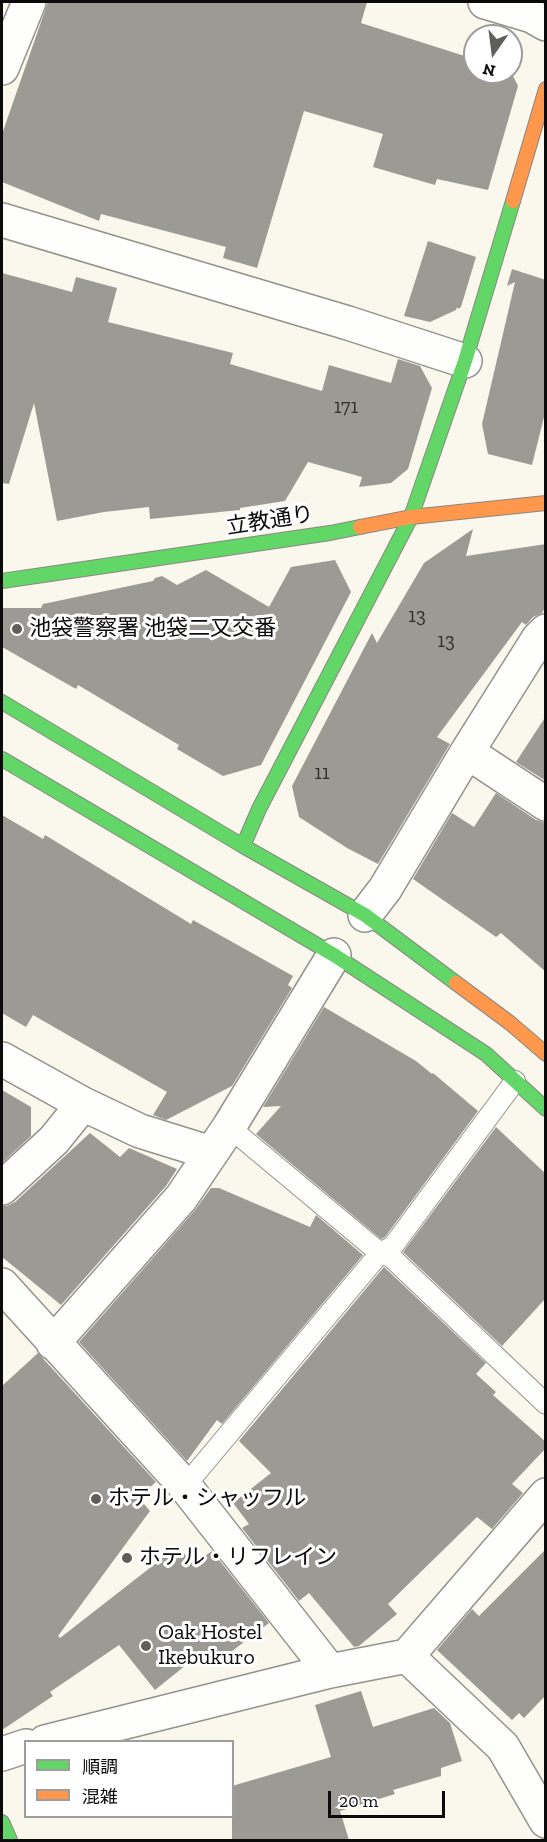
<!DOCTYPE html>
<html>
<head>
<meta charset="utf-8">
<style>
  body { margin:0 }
  #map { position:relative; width:547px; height:1842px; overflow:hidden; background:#faf8ed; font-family:"Zilla Slab","Noto Sans JP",serif }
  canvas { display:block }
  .frame { position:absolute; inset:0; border:3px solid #0b0b0b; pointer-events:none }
  .legend { position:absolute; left:24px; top:1740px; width:210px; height:78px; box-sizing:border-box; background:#fff; border:2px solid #9d9d9d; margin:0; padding:8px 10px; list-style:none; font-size:18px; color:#0b0b0b }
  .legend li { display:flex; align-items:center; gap:12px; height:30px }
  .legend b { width:30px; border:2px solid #9d9d9d }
  .north { position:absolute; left:463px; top:24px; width:60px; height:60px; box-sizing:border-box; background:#fff; border:2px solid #9d9d9d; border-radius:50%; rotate:194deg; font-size:16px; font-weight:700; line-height:24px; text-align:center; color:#0b0b0b }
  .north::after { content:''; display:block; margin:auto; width:21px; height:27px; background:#5f5e5a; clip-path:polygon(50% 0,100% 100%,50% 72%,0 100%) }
  .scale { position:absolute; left:328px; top:1791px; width:117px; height:27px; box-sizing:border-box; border:3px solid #0b0b0b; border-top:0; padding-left:8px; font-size:18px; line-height:21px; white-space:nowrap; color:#0b0b0b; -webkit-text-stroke:4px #fff; paint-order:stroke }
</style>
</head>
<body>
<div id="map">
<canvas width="547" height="1842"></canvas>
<div class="frame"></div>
<ul class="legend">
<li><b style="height:8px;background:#63d668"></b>順調</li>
<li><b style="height:8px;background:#ff974d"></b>混雑</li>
</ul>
<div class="north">N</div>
<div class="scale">20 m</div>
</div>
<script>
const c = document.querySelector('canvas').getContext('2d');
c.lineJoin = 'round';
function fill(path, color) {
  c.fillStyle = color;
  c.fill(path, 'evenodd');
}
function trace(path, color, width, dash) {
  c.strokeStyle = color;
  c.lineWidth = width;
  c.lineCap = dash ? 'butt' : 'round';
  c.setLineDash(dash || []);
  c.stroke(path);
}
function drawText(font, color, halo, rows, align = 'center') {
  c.font = font + ' "Zilla Slab","Noto Sans JP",serif';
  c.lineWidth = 6;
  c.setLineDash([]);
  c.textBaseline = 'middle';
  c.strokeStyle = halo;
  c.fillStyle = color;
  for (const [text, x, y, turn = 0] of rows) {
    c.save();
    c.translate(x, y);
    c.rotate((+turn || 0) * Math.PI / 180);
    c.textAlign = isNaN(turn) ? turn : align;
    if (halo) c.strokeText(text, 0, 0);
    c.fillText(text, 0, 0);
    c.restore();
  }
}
const building = new Path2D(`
  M48,2H367L361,23L474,59L470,72H511L518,86L488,190L437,179L435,185L373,167L383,134L304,111L257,268L223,258L226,247L101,214L99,221L2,182V134Z
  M428,241L476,257L461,307L458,309L457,307L456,310L430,322L404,316Z
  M512,269L546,280V409L532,465L488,454L482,424L515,282L507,286Z
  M2,273L72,292L76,277L117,288L108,322L233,353L230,364L322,391L329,365L391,383L398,359L420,366L432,388L408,469L391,483L359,487L362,477L308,462L285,501L240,508V510L150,519L149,507L104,512L57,521L34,403L9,484L2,483Z
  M473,529L466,556L546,544V606L542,613L533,617L526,625L522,622L437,737L450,744L378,864L347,848L299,817L292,786L372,633L377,643L424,563Z
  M335,560L351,592L261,765L223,776L177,749L179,745L78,685L76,689L2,647V608H41L43,604L153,581L155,578L162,576L177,585L206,570L269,607L291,567Z
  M546,716V781L516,762Z
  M496,793L536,820L546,823V972L501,933L496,937L413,879L452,813L474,827Z
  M2,815L43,839L45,835L191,924L193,920L293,976L288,985L292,988L232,1086L166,1120L153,1115L167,1092L33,1015L26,1027L2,1013Z
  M324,1007L416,1061L432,1074L433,1073L478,1111L385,1237L381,1239L256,1134L281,1106L263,1107Z
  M2,1090L31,1107V1136L2,1163Z
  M496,1127L546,1174V1298L502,1346L403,1252Z
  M90,1133L120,1157L129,1148L177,1169L166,1186L61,1305L2,1257V1206H7L15,1202Z
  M211,1188H219L310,1227L316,1215L363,1255L222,1424L217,1420L187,1461L79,1342L195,1210Z
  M384,1267L486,1363L476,1374L496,1392L493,1395L546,1442V1448L512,1484L523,1493L492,1529L477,1517L388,1604L397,1614L359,1646L354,1647L309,1593L299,1601L242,1528L249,1524L233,1503L271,1473L239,1441Z
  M38,1353L156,1482L138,1497L150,1511L58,1636L60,1638L178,1546L193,1564L212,1551L269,1623L211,1667L201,1653L155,1690L119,1645L50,1692L53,1696L2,1730V1386Z
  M546,1549V1695L524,1718L519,1713L512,1720L437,1650L472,1609L479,1616Z
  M361,1691L373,1727L434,1708L450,1723L462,1761L441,1768V1776L393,1790L395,1794L340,1811L349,1840H232V1786L331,1757L315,1705Z`);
const lane = new Path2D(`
  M229,1127L380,1253L391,1257L546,1404
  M185,1486L380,1253L393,1246L515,1081`);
const street = new Path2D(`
  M485,2L532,16L546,24
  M2,68L29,2
  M2,220L348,323L465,361
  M467,752L546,804
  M365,915L385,889L467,752L538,639L546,631
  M2,1059L83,1104L140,1131L211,1153
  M2,1188L54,1140L83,1104
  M2,1285L185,1486L330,1671
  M53,1343L181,1198L229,1127L334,955
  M407,1656L503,1747L546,1821
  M45,1742L330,1671L407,1656L546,1495
  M2,1754L26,1746`);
const fast = new Path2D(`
  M2,581L330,533L360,527
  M2,702L243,846L365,915L456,983
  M2,759L334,955L486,1054L546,1109
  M243,846L259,809L411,517L465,361L513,201
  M2,1822L10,1840`);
const slow = new Path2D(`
  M513,201L546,89
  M360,527L411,517L546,503
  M456,983L510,1023L546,1054`);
const markers = [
  [17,629,6,"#5f5e5a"],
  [96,1499,6,"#5f5e5a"],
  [127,1558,6,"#5f5e5a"],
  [146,1646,6,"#5f5e5a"]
];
const numberNames = [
  ["171",346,407],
  ["13",417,616],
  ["13",446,641],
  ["11",322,773]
];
const streetNames = [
  ["立教通り",270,521,-9]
];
const poiNames = [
  ["池袋警察署 池袋二又交番",29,629],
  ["ホテル・シャッフル",108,1499],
  ["ホテル・リフレイン",139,1558],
  ["Oak Hostel",158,1633],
  ["Ikebukuro",158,1658]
];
fill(building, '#9c9a94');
trace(lane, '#93928d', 22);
trace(street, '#93928d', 36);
trace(fast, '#898883', 16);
trace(slow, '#898883', 16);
trace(lane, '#fefefc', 20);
trace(street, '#fefefc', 33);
trace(fast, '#63d668', 14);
trace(slow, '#ff974d', 14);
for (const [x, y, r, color] of markers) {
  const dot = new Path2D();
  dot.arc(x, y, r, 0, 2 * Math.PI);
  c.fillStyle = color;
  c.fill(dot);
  trace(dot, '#fff', 2);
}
drawText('20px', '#2f2f2d', null, numberNames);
drawText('22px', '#0b0b0b', '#fff', streetNames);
drawText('22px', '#0b0b0b', '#fff', poiNames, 'left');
</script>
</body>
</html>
